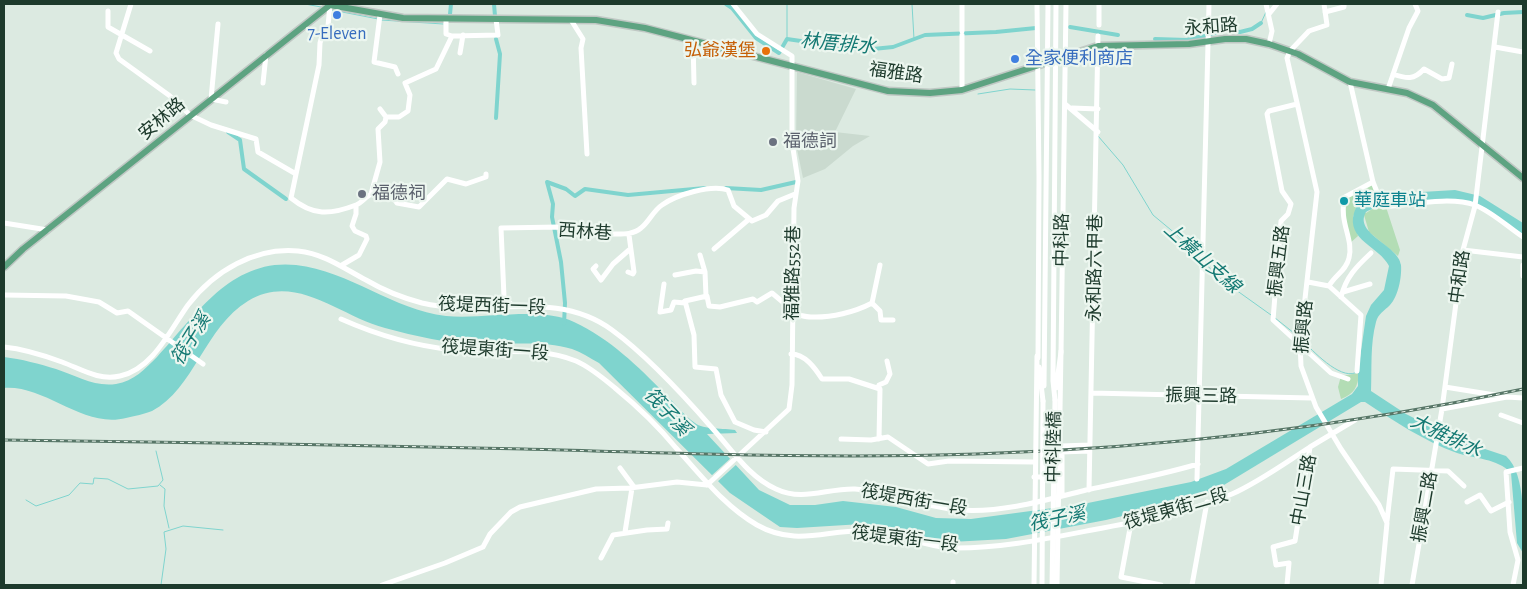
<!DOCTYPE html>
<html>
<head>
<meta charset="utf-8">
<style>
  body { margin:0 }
  #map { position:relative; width:1527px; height:589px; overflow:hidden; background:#dceae1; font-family:"Alegreya Sans",sans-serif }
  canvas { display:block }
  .frame { position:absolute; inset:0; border:5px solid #1d3a2c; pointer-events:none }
</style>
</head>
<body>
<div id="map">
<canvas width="1527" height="589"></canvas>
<div class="frame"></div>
</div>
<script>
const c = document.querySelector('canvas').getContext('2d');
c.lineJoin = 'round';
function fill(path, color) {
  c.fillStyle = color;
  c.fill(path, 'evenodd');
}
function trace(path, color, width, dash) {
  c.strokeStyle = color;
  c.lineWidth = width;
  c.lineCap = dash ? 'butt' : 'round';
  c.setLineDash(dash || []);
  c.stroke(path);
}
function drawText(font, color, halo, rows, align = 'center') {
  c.font = font + ' "Alegreya Sans","Noto Sans TC",sans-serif';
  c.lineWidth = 4.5;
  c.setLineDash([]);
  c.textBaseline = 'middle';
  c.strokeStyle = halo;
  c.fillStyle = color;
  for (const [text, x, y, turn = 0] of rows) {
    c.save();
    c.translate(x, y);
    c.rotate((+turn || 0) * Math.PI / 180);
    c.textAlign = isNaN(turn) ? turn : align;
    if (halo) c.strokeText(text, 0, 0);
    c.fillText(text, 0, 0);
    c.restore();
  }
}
const built = new Path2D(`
  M797,72L856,89L835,132L870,136L853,146L825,169L803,178L796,144Z`);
const green = new Path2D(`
  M1373,183L1376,195L1362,198L1355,210L1366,213L1377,206L1386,207L1400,250L1398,256L1369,232L1364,215L1355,212L1353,217L1358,236L1349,244L1346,232L1345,197Z
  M1359,373C1358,387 1354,394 1341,399L1338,387L1341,376Z`);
const water = new Path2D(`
  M1455,190L1480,196L1523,223V236C1511,227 1491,209 1478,205C1459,199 1381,201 1366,212C1353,234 1399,245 1401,265C1402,277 1398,297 1390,305C1384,311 1378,314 1376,322C1370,344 1372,369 1371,391L1406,414L1455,439L1506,456C1527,475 1523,527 1523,553L1517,543L1511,473C1497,458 1475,459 1457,453C1424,441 1394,421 1365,402H1361L1214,491L1193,499L1106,520L1006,539L951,542L862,524L797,528L780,527L730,493L599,363C590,358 581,352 572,349C541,340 510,345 478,344C447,344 416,336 385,328C339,316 296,272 248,301C205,327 194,389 152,411C145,414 134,416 126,418C83,429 46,385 4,388V357C21,359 40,364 56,369C77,376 94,387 116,384C134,381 145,369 157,357C196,315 231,258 296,265C350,271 393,310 446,316C483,320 540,306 574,322C610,339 638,366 665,394C675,403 684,416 695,423C703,430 725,428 735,430L737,433L707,434L759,490L790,505H815L843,501L896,507L936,518L971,519L1083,504L1191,482L1226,469L1352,394L1358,386V372L1366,316L1371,305L1384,290L1389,266C1380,247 1346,240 1354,213C1357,203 1362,199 1372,195Z`);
const pier = new Path2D(`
  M732,457L738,463L716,483L710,477Z`);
const stream = new Path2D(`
  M305,4L321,7
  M787,4V39
  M912,4L914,39
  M332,10L378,19
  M381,20L443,24
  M1261,23L1266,12
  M978,94L1010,89L1035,90
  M1098,136L1123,165L1153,215L1200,254
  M1205,262L1215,275L1271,315
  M1275,318L1299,337
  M1302,340C1313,351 1339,379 1355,373
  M160,485L165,489L164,506L169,528
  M26,500L36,506L69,495L80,483L93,484L94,478L108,479L128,489L158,486L163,480L156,451
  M161,585L166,549L164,532L183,526L223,530`);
const canal = new Path2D(`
  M494,4L495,16
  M726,4L732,8L756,38L779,53L787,39L863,50L893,47L925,35L996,32L1036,28
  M450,14L451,4
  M1467,15L1483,18L1504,13L1523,12
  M1070,27L1118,35
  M496,39L500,54L496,118
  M1155,39L1187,40L1226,30L1240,32L1252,29L1261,23
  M228,132L240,140L244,169L286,199
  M726,188L761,190L796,182
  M564,324L565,303L561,262L552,217L553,204L547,182L566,189L575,196L585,189L628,195L705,188`);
const minor = new Path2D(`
  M131,4L116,53L119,59L170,96L190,115L211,125L256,139L258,152L296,174
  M962,4V31
  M1037,4L1039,178L1038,358
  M1266,4L1272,31L1269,44
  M1324,4L1327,25L1309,31L1290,51L1287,58L1317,192L1300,343L1301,366L1316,407L1341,449L1379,505L1387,523L1381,585
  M330,5L328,26L324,29L320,43L319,65L291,198C313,216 330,215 356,205C362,203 366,196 372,194C378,193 386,195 392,196L397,203L419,207L447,179L466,184L486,177V174
  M108,11V27L150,51
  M1325,12L1344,7V4
  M1269,14L1277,4
  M380,15L374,62L395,67L398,74
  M571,20L583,39L581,48L587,154
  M218,24L211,99L226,102
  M1099,25V4
  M452,36L498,35L496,19
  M693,40L694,83
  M1495,47L1523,52
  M460,53L463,35
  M1393,74C1407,79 1414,80 1424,69L1442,79L1449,78L1452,64
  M1350,82L1373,182L1383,207C1410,205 1450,196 1475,205C1492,212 1508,227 1523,237
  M263,83L266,55
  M1388,89L1409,28L1418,11L1415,4
  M962,90V35
  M1065,104L1098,132
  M1297,104L1269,111L1267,114L1282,191L1291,204L1288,214L1281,221L1273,320L1331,373L1348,379
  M1072,108L1098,109
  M386,117H399L408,111L410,95L405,83L436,69L452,36L446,34V19
  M371,194L380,162L378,129L385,122L386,117L380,109
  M4,223L48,230
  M714,249L748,220
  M1463,250L1523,257
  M700,255L705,272L706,296
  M342,265L359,255L367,239L366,236L355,231L352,226L356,214V205
  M1523,265V276
  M596,266L593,269L601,280L613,264L629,250
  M628,272L633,274L634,272L629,235
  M675,275L696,271L705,272
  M1308,282L1329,286L1361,315L1357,371
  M664,284L660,312L671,310L674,302L685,303
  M1329,286C1335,275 1346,271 1349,258C1354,239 1338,221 1345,197L1373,182
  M1343,292L1370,284
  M4,295L66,296L99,302L117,313L128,311L203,364
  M1341,297C1346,277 1356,267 1371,253
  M872,303L880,265
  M513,306L504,297L501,228L558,227L609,231L612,234C622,234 633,235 641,228C649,222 653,211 662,205C676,195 711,184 728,190L734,206L752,221L766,215L778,201L795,194
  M791,314C798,314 804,317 811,317C831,318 855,312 872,303L880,311L881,320H893
  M341,319C377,335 415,346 454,350C496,355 536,345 576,361C590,367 603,378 615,388C637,406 658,426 676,448C701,475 724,506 757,525C798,548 829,528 871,531C898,533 922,546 950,548C998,549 1046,539 1092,530C1140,521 1187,513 1232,494C1259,482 1285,463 1310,447
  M4,347C24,349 43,355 62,362C81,369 99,381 120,376C153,369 170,330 188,305C214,271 255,247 298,251C325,254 343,268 366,280C383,290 403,298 422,303C485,318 555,288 612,330C645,354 686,398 713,429C732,450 749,477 776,489C803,502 827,488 855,489C892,491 924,508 960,510C1002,513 1046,500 1086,490C1124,482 1161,475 1198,464
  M1061,353L1066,4
  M791,354C805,354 815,368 822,379H849L880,389L879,439
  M1039,367L1043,401
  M1044,386L1048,4
  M1445,387L1501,396
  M878,388L879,385L886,382L890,374L887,361
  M1056,388L1061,352
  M1091,393L1311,398
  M1055,400L1053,381L1056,4
  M1442,409L1507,397L1523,398
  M1501,415L1523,423
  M766,432L754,430L735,422L721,395L716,369L695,367L694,335L685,301L707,296L709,306L720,307L753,299L757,302L772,293L791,309
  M841,439L871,440L888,437L928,464L949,461L1034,462
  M1062,446L1089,445
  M1061,452L1089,451
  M1062,454V496
  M620,468L634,487
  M1034,477H1058
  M1197,479L1209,4
  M707,485L789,409L792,385L794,208L798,181L792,142V56L757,34L733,4
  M1089,490L1098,36
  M1467,502L1480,495L1491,511L1509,502
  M1387,521L1393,469L1448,471L1464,486
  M1131,523L1121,577L1161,585
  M625,532L632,488
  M601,558L613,535L647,530L667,529L668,523
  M382,585L445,563L483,547L490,534L511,512L520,507L596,489L630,488L677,482L707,485
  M953,585V582
  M1192,585L1207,502
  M1287,585L1289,563L1276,565L1273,547L1295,541L1310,447L1355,420
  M1412,585L1442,409L1463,250L1475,206L1498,12
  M1513,585L1518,560L1510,532L1506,472L1523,468`);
const major = new Path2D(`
  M4,267L23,249L330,5L403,18L596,20L645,28L888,91L930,93L962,90L1098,46L1189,44L1225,39H1246L1269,44L1298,54L1350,82L1407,93L1433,105L1523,178`);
const rail = new Path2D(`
  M4,440C177,442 351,445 524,449C675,453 826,459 976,454C1159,448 1344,427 1523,389`);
const minorBridge = new Path2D(`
  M1034,585L1037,356
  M1042,585L1043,401
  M1052,585L1055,400
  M1057,585L1061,351`);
const markers = [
  [337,15,5,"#3f7fe0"],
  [766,51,5,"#e8710a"],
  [1015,59,5,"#3f7fe0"],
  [773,142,5,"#6b7280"],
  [362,194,5,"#6b7280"],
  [1344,201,5,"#0f9aa8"]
];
const streetNames = [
  ["永和路",1211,27,-4],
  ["福雅路",896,73,8],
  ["安林路",162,119,-40],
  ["西林巷",585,232,4],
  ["中科路",1062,240,-89],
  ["振興五路",1279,261,-83],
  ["永和路六甲巷",1095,268,-89],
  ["福雅路552巷",793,273,-89],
  ["中和路",1460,277,-82],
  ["筏堤西街一段",492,306,2],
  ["振興路",1304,327,-85],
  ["筏堤東街一段",495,350,4],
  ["振興三路",1201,396,1],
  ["中科陸橋",1054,447,-89],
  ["中山三路",1304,490,-80],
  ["筏堤西街一段",914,500,10],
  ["振興二路",1425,507,-80],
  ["筏堤東街二段",1176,509,-16],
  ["筏堤東街一段",905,539,7]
];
const shopNames = [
  ["7-Eleven",337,34],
  ["全家便利商店",1025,59,"left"]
];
const foodNames = [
  ["弘爺漢堡",756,51]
];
const worshipNames = [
  ["福德詞",783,142],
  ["福德祠",372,194]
];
const cultureNames = [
  ["華庭車站",1354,201]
];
const waterNames = [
  ["林厝排水",838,44,5],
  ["上橫山支線",1202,258,42],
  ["筏子溪",191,339,-58],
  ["筏子溪",667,412,47],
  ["大雅排水",1446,436,25],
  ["筏子溪",1057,519,-12]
];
fill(built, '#cadacf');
fill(green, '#b3ddb5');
fill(water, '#7fd4ce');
fill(pier, '#dceae1');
trace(stream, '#7fd4ce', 1);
trace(canal, '#7fd4ce', 4);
trace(major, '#c0c8c4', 9);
trace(minor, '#fff', 5);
trace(major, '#5da381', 6);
trace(rail, '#577667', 3);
trace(rail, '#ecf6ef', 1, [4]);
trace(minorBridge, '#fff', 5);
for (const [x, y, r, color] of markers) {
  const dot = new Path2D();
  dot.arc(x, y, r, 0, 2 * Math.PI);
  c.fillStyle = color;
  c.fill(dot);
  trace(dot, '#ecf6ef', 2);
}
drawText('18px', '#1d3a2c', '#ecf6ef', streetNames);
drawText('18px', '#366cbe', '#ecf6ef', shopNames);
drawText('18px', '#c56008', '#ecf6ef', foodNames, 'right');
drawText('18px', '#5b616d', '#ecf6ef', worshipNames, 'left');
drawText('18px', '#0d838f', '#ecf6ef', cultureNames, 'left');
drawText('italic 19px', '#147973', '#ecf6ef', waterNames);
</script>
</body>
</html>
